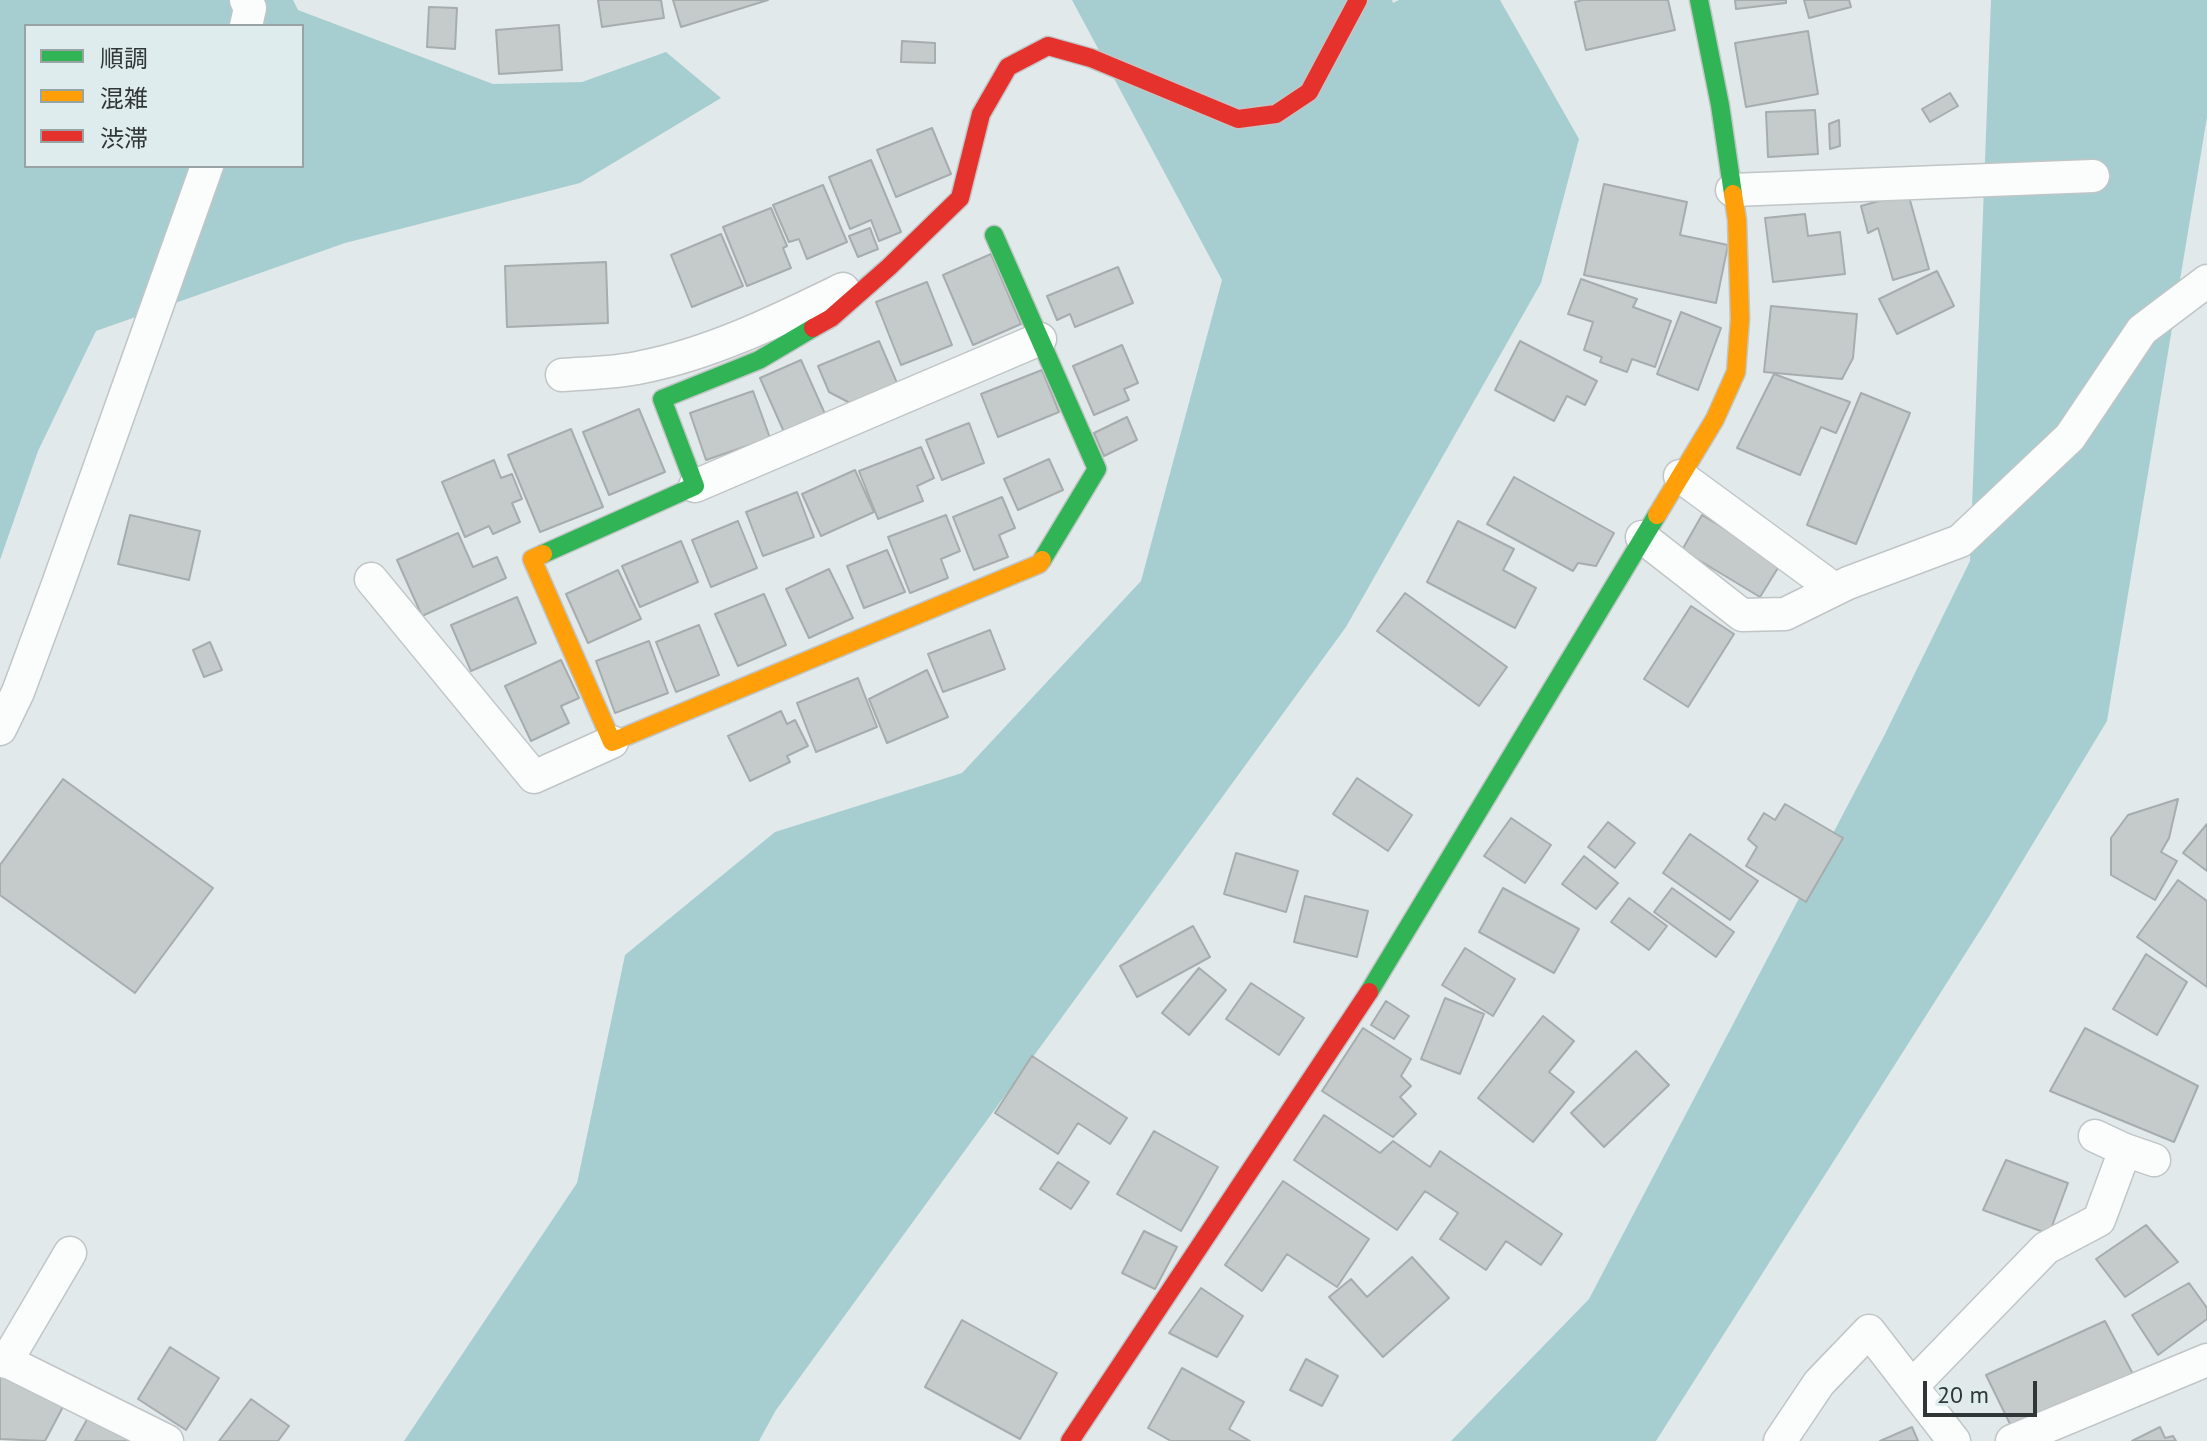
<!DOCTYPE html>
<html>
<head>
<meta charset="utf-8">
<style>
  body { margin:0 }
  #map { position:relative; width:2207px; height:1441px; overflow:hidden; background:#e2e9ea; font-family:"PT Sans","Noto Sans JP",sans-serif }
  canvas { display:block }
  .legend { position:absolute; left:24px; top:24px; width:280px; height:144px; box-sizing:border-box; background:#dfeced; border:2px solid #99a3a3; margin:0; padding:10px 14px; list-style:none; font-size:24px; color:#303535 }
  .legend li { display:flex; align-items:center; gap:16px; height:40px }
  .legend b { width:40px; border:2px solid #99a3a3 }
  .scale { position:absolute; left:1923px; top:1381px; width:114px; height:36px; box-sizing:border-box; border:4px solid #303535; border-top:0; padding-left:10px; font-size:24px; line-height:28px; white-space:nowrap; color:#303535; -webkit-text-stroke:6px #dfeced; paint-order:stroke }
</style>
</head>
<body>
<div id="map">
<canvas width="2207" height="1441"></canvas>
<ul class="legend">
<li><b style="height:10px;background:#30b455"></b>順調</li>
<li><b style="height:10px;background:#ff9f0a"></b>混雑</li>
<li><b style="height:10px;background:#e5322d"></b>渋滞</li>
</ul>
<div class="scale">20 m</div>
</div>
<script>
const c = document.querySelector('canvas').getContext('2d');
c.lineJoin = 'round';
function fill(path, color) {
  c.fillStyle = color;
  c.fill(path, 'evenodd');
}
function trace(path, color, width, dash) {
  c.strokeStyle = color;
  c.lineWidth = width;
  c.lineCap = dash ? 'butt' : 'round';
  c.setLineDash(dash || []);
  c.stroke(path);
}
const forest = new Path2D(`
  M0,0H293L298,10L493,84L582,82L666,52L721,98L580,183L345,243L96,331L38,451L0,560ZM26,26H302V166H26Z
  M1072,0H1392L1393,3L1399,0H1500L1579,139L1541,283L1346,627L776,1410L759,1441H404L577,1183L625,955L775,832L962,773L1141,581L1222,280Z
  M1991,0H2207V117L2107,721L1988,918L1656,1441H1451L1589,1299L1884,736L1970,561Z`);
const building = new Path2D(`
  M598,0H661L664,18L602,27Z
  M673,0H768L681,27Z
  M1583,0H1668L1675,30L1586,50L1575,2Z
  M1735,0H1786V3L1736,9Z
  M1804,0H1849L1851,7L1809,18Z
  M429,7L457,8L455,49L427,47Z
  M559,25L562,70L499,74L496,30Z
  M1808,31L1818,94L1746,107L1735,43Z
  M902,41L935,43V63L901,62Z
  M1950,93L1958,106L1930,122L1922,109Z
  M1815,110L1818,154L1768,157L1766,112Z
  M1839,120L1840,146L1830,149L1829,124Z
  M932,128L951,174L896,197L877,150Z
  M871,160L901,232L879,241L871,220L850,229L829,177Z
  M1604,184L1687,202L1680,235L1728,245L1716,303L1584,275Z
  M823,185L847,242L807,259L799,239L789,242L773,205Z
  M1908,193L1929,269L1893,280L1878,228L1868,233L1861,206Z
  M771,208L787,246L783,248L791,268L747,286L723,227Z
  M1805,214L1808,236L1840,232L1845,274L1773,282L1765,218Z
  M870,228L878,249L858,257L849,236Z
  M721,234L743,286L692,307L671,255Z
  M991,254L1021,324L973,345L943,275Z
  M606,262L608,323L507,327L505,266Z
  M1118,267L1133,303L1075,327L1070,314L1057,320L1047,296Z
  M1937,271L1954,306L1897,334L1879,299Z
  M1581,279L1637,299L1633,307L1671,321L1655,367L1632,359L1627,372L1600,362L1602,357L1584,350L1593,322L1568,314Z
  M927,282L952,345L901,365L876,302Z
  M1771,306L1857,314L1853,358L1842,379L1764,372Z
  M1681,312L1721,328L1698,390L1657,374Z
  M879,341L897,383L850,403L829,392L818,366Z
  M1520,341L1597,381L1585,405L1567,396L1554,421L1495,390Z
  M1122,345L1138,383L1124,389L1129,400L1094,415L1073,366Z
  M801,360L825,414L784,432L760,378Z
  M1042,370L1059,412L998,437L981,394Z
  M1774,374L1850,402L1836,433L1821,427L1800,475L1737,448Z
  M753,391L770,438L706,460L690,413Z
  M1861,393L1910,413L1856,544L1807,525Z
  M639,409L665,472L609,495L583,432Z
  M1127,417L1137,440L1104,456L1094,433Z
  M969,423L984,463L942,480L926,440Z
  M571,429L603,507L540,532L508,455Z
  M921,447L934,478L917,486L923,501L878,519L859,471Z
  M1049,459L1063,490L1018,510L1004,479Z
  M494,460L501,478L512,474L522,499L512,503L520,522L493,534L489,526L465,537L442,482Z
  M855,470L874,512L821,536L802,494Z
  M1514,477L1614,533L1596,566L1578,563L1573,571L1487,524Z
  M797,492L814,537L763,556L746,512Z
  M1002,497L1015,528L999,535L1008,557L974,570L953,517Z
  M130,515L200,531L189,580L118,564Z
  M946,515L960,551L941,559L948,578L910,593L888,537Z
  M1702,515L1781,563L1760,597L1682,550Z
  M738,521L757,568L711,587L692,540Z
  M1458,521L1514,549L1503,570L1536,588L1515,628L1427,582Z
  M458,533L473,567L497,557L506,578L422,616L397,560Z
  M681,541L698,582L640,607L622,566Z
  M887,550L905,592L864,608L847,566Z
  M829,569L853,618L809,638L786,589Z
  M618,570L641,619L588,643L566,594Z
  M1405,593L1507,667L1479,706L1377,631Z
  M764,594L786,645L738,666L715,614Z
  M517,597L536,643L471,671L451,625Z
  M1691,606L1734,634L1688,707L1644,679Z
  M699,625L719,675L676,692L656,642Z
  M990,630L1005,669L943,692L928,654Z
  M649,641L668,693L615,713L596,661Z
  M210,642L222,670L204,677L193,650Z
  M561,660L579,698L561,706L569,723L531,741L505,686Z
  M927,670L948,717L887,743L869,699Z
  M858,678L877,727L816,752L797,703Z
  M781,711L787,724L795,720L808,746L787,756L790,762L750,781L728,736Z
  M1357,778L1412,815L1388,851L1333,814Z
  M63,779L213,888L135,993L0,895V865Z
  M2178,799L2169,838L2161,852L2177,861L2155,900L2111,875V838L2128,815Z
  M1785,804L1843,838L1806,902L1746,866L1757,847L1748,839L1764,813L1775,820Z
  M1511,818L1551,845L1525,883L1484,856Z
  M1608,822L1635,843L1615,868L1588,847Z
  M2207,824V871L2183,853Z
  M1690,834L1758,881L1730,920L1663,873Z
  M1236,853L1298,871L1286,912L1224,894Z
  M1584,856L1618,883L1596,909L1562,884Z
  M2178,880L2207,901V987L2137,937Z
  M1503,888L1579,929L1554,973L1479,932Z
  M1672,888L1734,932L1716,957L1654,912Z
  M1305,896L1368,911L1357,957L1294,942Z
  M1629,898L1667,926L1649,950L1611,922Z
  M1193,926L1210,957L1137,997L1120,966Z
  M1465,948L1515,979L1493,1016L1442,985Z
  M2146,954L2187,982L2157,1035L2113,1009Z
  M1199,968L1226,990L1189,1035L1162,1013Z
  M1251,983L1304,1018L1279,1055L1226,1019Z
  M1445,998L1484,1014L1460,1074L1421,1059Z
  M1386,1001L1409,1016L1394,1039L1371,1025Z
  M1543,1016L1574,1041L1549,1072L1574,1092L1533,1142L1478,1098Z
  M1363,1028L1411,1059L1401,1076L1411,1086L1400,1097L1416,1114L1393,1137L1322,1091Z
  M2085,1028L2198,1086L2174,1142L2050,1091Z
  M1636,1051L1669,1085L1604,1147L1571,1113Z
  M1032,1056L1127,1118L1110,1144L1078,1123L1058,1154L995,1113Z
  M1324,1115L1380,1153L1393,1141L1430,1167L1440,1151L1562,1234L1541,1265L1506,1241L1486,1270L1440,1239L1458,1213L1425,1191L1397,1230L1294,1160Z
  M1154,1131L1218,1167L1181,1231L1117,1194Z
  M2006,1160L2068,1183L2049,1234L1983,1210Z
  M1058,1162L1089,1182L1071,1209L1040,1189Z
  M1283,1181L1369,1239L1337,1287L1287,1254L1262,1291L1225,1265Z
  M2146,1225L2178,1262L2125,1297L2096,1259Z
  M1144,1231L1177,1247L1155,1289L1122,1273Z
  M1412,1257L1449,1298L1383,1357L1329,1297L1351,1279L1367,1297Z
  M2189,1283L2207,1308V1319L2158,1355L2132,1315Z
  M1201,1288L1243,1316L1217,1357L1169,1333Z
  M962,1320L1057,1373L1020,1439L925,1387Z
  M2105,1321L2134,1376L2012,1428L1986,1375Z
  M170,1347L219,1378L186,1430L138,1399Z
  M1306,1359L1338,1376L1322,1406L1290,1390Z
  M1182,1368L1244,1402L1229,1429L1250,1441H1171L1148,1428Z
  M0,1369L65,1403L45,1441L0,1439Z
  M251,1399L289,1426L278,1441H219Z
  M89,1416L136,1441H75Z
  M1912,1427L1918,1441H1880Z
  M2160,1427L2165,1438L2173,1436L2176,1441H2132Z`);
const street = new Path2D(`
  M246,26L250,8L246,0
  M1732,190L2093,176
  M562,375C588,373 616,373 642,367C713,353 779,320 843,289
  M1680,476L1834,589
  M695,486L1040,339
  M1642,537L1742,615L1785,614L1848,583L1960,541L2070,437L2142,330L2207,281
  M371,579L534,777L612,742
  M0,729L18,692L58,584L207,166
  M2125,1150L2154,1160
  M0,1358L167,1441
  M6,1362L70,1253
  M1912,1386L2046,1248L2099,1220L2125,1150L2095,1136
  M1780,1441L1819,1383L1869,1331L1954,1441
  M2012,1441L2207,1360`);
const fast = new Path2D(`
  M1699,0L1720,105L1733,194
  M994,235L1097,469L1042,560
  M543,554L695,486L662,399L759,360L813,328
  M1369,992L1657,515`);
const slow = new Path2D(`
  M1657,515L1715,419L1736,372L1740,319L1737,220L1733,194
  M543,554L532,559L612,742L1039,564L1042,560`);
const jam = new Path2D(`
  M813,328L831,318L889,267L960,198L981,114L1008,67L1048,46L1091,58L1238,119L1276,114L1309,92L1358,0
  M1070,1441L1369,992`);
fill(forest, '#a6ced1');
fill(building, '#c5cbcb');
trace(building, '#a7acad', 2);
trace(street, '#c0c5c6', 35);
trace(fast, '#c0c5c6', 21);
trace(slow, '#c0c5c6', 21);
trace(jam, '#c0c5c6', 21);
trace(street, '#fbfcfc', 32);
trace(fast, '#30b455', 18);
trace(slow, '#ff9f0a', 18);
trace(jam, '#e5322d', 18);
</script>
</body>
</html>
